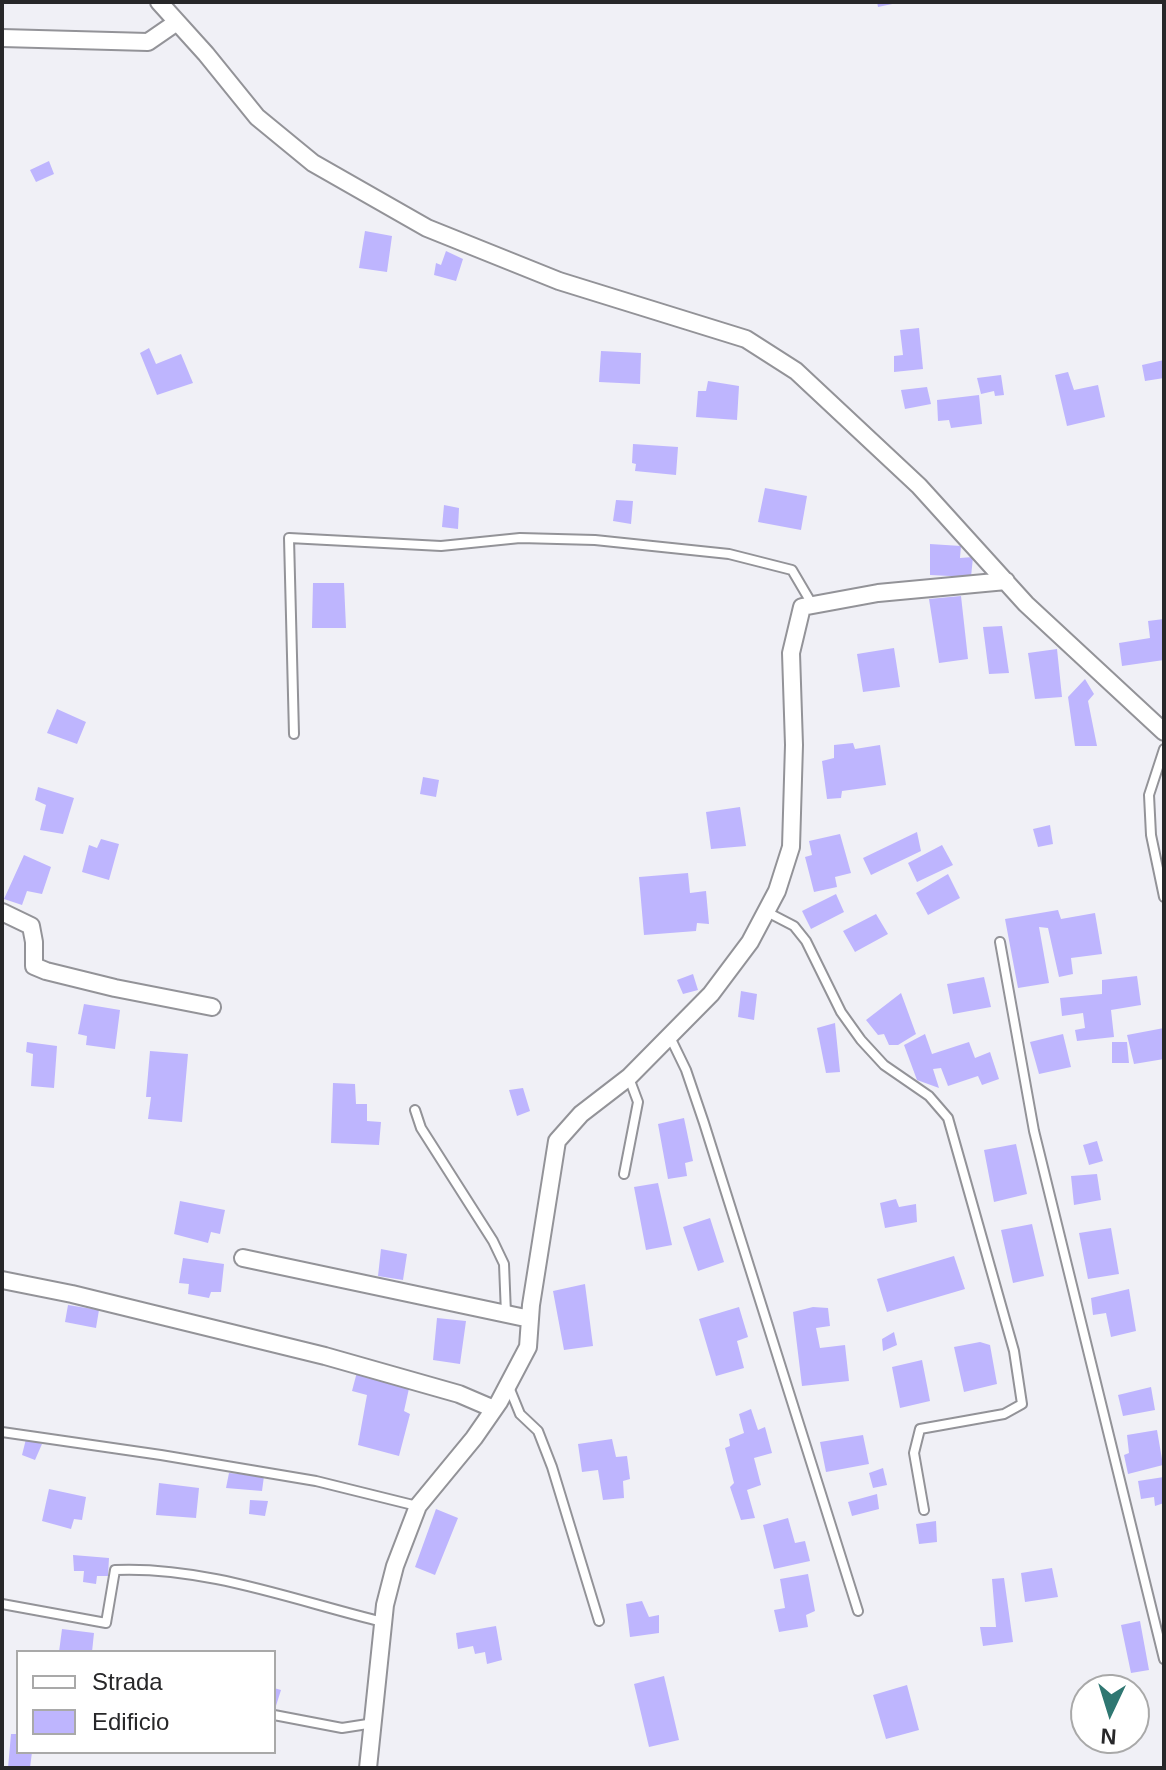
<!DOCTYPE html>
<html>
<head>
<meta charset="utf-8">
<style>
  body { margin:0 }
  #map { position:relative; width:1166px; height:1770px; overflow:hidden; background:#f0f0f6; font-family:Arial,sans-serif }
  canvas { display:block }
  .frame { position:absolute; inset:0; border:4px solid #272729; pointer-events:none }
  .legend { position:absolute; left:16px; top:1650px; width:260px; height:104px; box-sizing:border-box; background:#fff; border:2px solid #a9a9a9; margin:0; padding:10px 14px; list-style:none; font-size:24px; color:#272729 }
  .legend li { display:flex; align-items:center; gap:16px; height:40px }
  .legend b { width:40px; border:2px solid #a9a9a9 }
  .north { position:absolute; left:1070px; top:1674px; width:80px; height:80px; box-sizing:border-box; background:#fff; border:2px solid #a9a9a9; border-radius:50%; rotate:184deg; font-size:22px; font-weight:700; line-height:32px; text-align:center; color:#272729 }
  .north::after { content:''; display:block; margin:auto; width:28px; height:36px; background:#2f7772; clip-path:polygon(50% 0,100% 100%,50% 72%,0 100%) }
</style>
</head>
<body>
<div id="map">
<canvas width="1166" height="1770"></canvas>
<div class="frame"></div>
<ul class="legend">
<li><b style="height:10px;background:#fff"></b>Strada</li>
<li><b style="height:22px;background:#beb5fe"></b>Edificio</li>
</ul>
<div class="north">N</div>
</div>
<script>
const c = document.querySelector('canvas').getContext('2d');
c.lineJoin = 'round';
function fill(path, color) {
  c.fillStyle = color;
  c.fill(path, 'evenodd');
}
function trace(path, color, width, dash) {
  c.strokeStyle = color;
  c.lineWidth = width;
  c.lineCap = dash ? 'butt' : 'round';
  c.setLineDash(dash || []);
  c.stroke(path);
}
const building = new Path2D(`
  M877,2H897V3L878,7Z
  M49,161L54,174L36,182L30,170Z
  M365,231L392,236L387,272L359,268Z
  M446,251L463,259L456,281L434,275L436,263L441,265Z
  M919,328L923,369L894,372V356L903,355L900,330Z
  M149,348L156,364L181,354L193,383L157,395L140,353Z
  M601,351L641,353L640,384L599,382Z
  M1164,360V378L1145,381L1142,365Z
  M1068,372L1074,390L1098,385L1105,417L1067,426L1055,375Z
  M1001,375L1004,395L995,396L994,391L981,394L977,378Z
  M708,381L739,386L737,420L696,417L698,391H706Z
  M927,387L931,404L905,409L901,390Z
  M979,395L982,424L951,428L949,420L938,421L937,400Z
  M633,444L678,447L676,475L635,471L636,464L632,463Z
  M765,488L807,496L801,530L758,522Z
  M616,500L633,501L631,524L613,521Z
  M444,505L459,508L458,529L442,527Z
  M930,544L961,546L960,558L973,557L971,577L930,575Z
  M313,583H344L346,628H312Z
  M961,596L968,659L939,663L929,599Z
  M1164,619V660L1122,666L1119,643L1150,638L1148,621Z
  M1002,626L1009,673L989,674L983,627Z
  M894,648L900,687L863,692L857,654Z
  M1057,649L1062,697L1035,699L1028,653Z
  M1085,679L1094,694L1088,701L1097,746H1075L1068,697Z
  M57,709L86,722L77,744L47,733Z
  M853,743L855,749L880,745L886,785L842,791L841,798L827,799L822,761L834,758V745Z
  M423,777L439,780L436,797L420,794Z
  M38,787L74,798L63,834L40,830L46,805L35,800Z
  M740,807L746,846L711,849L706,812Z
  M1050,825L1053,844L1038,847L1033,829Z
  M917,832L921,851L871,875L863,858Z
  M840,834L851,873L835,877L837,887L814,892L805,857L812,855L809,841Z
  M101,839L119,844L109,880L82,872L89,845L97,848Z
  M942,845L953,865L917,882L908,863Z
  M24,855L51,867L42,894L27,891L22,905L4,899Z
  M688,873L690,893L706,891L709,924L697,923L696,931L644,935L639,877Z
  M948,874L960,898L928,915L916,893Z
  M836,894L844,912L811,929L802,911Z
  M1058,910L1061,919L1095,913L1102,954L1071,958L1073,974L1059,977L1048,928L1039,927L1049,983L1018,988L1005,919Z
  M876,914L888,934L855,952L843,931Z
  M693,974L698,990L683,994L677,980Z
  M1137,976L1141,1005L1111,1010L1114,1037L1077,1041L1075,1030L1085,1028L1083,1013L1062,1016L1060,998L1102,994V980Z
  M984,977L991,1007L953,1014L947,984Z
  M741,991L757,994L754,1020L738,1017Z
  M901,993L916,1034L898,1045H889L884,1034L878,1035L866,1020Z
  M84,1004L120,1010L115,1049L86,1045L87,1036L78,1034Z
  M835,1023L840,1072L826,1073L817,1028Z
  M1164,1028V1059L1134,1064L1127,1035Z
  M925,1034L932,1054L969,1042L975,1058L990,1052L999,1079L982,1085L978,1076L948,1086L941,1068L933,1069L939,1088L917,1080L904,1045Z
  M1063,1034L1071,1067L1039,1074L1030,1042Z
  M27,1042L57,1046L54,1088L31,1086L33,1054L26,1052Z
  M1112,1042H1127L1129,1063H1112Z
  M150,1051L188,1054L182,1122L148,1119L151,1097H146Z
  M333,1083L355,1084L356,1104H367V1121L381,1122L379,1145L331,1143Z
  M523,1088L530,1111L517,1116L509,1090Z
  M684,1118L693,1161L685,1163L687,1176L668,1179L658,1124Z
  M1097,1141L1103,1161L1089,1165L1083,1145Z
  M1016,1144L1027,1194L994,1202L984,1150Z
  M1097,1174L1101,1200L1074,1205L1071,1176Z
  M658,1183L672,1245L646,1250L634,1187Z
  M896,1199L899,1207L916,1204L917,1222L885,1228L880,1203Z
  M180,1201L225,1210L220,1234L211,1232L208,1243L174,1234Z
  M710,1218L724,1262L698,1271L683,1227Z
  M1032,1224L1044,1276L1013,1283L1001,1230Z
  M1111,1228L1119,1274L1088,1279L1079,1233Z
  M381,1249L407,1254L403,1280L378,1276Z
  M954,1256L965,1289L887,1312L877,1279Z
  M183,1258L224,1264L221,1292H211L209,1298L188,1294L189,1284L179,1283Z
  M585,1284L593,1346L564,1350L553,1291Z
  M1129,1289L1136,1331L1111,1337L1106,1313L1093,1315L1091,1298Z
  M68,1305L99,1310L96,1328L65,1322Z
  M739,1307L748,1337L737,1341L744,1368L716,1376L699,1319Z
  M813,1307L828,1308L830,1326L816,1328L820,1348L845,1345L849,1381L802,1386L793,1312Z
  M437,1318L466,1321L460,1364L433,1360Z
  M894,1332L897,1345L883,1351L882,1339Z
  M980,1342L990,1345L997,1384L964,1392L954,1347Z
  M922,1360L930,1401L900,1408L892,1367Z
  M357,1372L410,1384L404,1411L410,1414L399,1456L358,1445L367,1395L352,1391Z
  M1151,1387L1155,1410L1123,1416L1118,1395Z
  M751,1409L758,1430L765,1427L772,1453L754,1458L761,1485L747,1490L755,1518L741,1520L730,1487L734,1483L725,1448L730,1446L729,1439L744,1433L739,1414Z
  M1157,1430L1163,1465L1128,1474L1124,1455L1129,1453L1127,1435Z
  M863,1435L869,1464L826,1472L820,1442Z
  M26,1439L42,1444L35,1460L22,1455Z
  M612,1439L616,1457L627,1456L630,1479L623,1481L624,1498L603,1500L598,1470L582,1472L578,1444Z
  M883,1468L887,1485L873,1488L869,1473Z
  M229,1473L264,1476L262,1491L226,1488Z
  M1164,1477V1503L1155,1506L1154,1497L1141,1499L1138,1481Z
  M159,1483L199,1488L196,1518L156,1515Z
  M49,1489L86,1497L82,1520L74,1519L71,1529L42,1521Z
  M877,1494L879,1509L852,1516L848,1502Z
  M250,1500L268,1501L265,1516L249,1514Z
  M436,1509L458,1518L435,1575L415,1567Z
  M788,1518L795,1543L805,1541L810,1561L774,1569L763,1525Z
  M936,1521L937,1542L919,1544L916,1524Z
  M73,1555L109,1558L108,1576H97L96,1584L83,1582L84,1571H74Z
  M1052,1568L1058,1597L1025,1602L1021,1573Z
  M808,1574L815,1611L806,1615L808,1627L779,1632L774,1610L785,1608L780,1579Z
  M1004,1578L1013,1642L983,1646L980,1627H996L992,1579Z
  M642,1601L649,1617L659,1615V1633L630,1637L626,1604Z
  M1140,1621L1149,1670L1131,1673L1121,1625Z
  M496,1626L502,1660L487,1664L485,1652L475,1654L473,1646L458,1649L456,1633Z
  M62,1629L94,1633L92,1652H59Z
  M664,1676L679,1740L649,1747L634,1684Z
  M907,1685L919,1730L886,1739L873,1695Z
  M274,1688L281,1690L275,1709H274Z
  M11,1734H18V1752H32L30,1768H8Z`);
const service = new Path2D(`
  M294,734L289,538L441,546L520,538L595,540L729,554L792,570L812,604
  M1164,749L1149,795L1151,835L1164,897
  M767,912L794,926L806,941L841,1012L861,1040L884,1065L929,1096L948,1118L1014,1351L1022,1404L1004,1414L920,1429L914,1453L924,1510
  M1000,942L1034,1131L1164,1659
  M670,1037L686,1070L704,1123L858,1611
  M415,1110L421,1128L493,1241L504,1264L506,1314
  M624,1174L638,1102L629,1078
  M509,1387L520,1414L538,1431L552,1467L599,1621
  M2,1432L161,1455L316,1481L417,1506
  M2,1604L106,1623L115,1570C206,1566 296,1601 383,1622
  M274,1715L342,1728L374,1723`);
const minor = new Path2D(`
  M159,2L206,54L257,117L313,163L427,228L559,281L746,339L796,371L919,486L1026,604L1164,732
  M2,38L148,42L177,22
  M2,912L31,926L34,942V966L46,971L115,988L212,1007
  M243,1258L530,1319
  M2,1280L72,1294L325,1356L459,1394L494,1409
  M368,1768L385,1605L395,1566L418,1506L474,1438L499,1402L528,1347L531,1305L557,1141L581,1114L629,1077L711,994L750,942L777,891L791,847L794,745L791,653L802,607L878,593L1006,581`);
fill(building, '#beb5fe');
trace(service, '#939398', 12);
trace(minor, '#939398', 20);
trace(service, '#fff', 8);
trace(minor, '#fff', 16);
</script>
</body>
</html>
